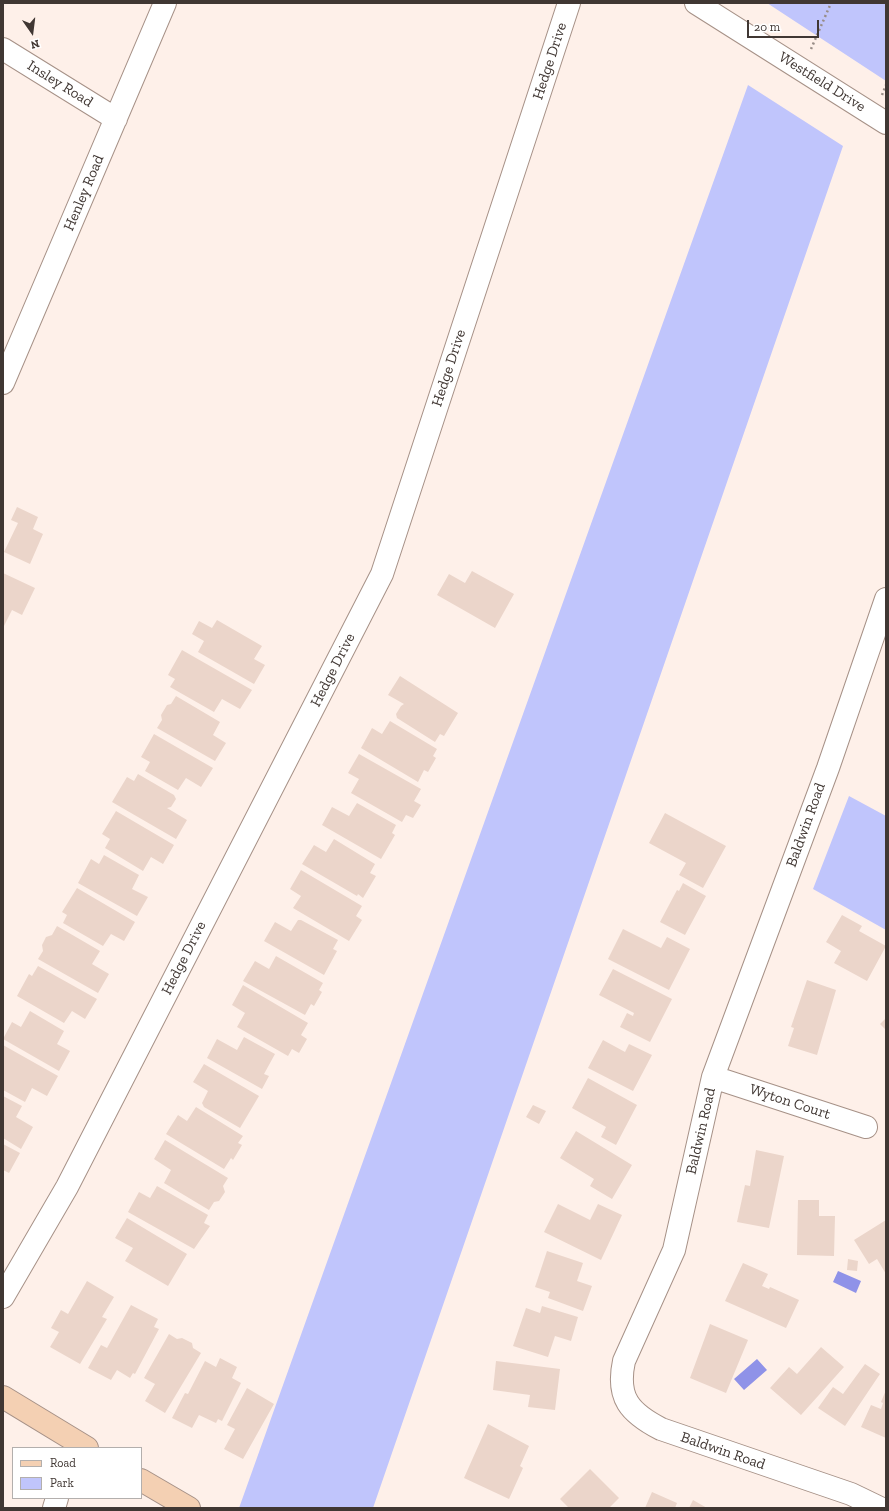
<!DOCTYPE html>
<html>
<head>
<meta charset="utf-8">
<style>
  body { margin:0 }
  #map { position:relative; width:889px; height:1511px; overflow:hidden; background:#fef0e9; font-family:"Zilla Slab",serif }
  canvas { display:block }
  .frame { position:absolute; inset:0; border:4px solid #403733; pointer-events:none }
  .legend { position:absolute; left:12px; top:1447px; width:130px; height:52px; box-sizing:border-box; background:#fff; border:1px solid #b3afad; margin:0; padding:5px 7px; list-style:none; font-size:12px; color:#403733 }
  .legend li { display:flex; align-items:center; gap:8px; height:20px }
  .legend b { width:20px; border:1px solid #b3afad }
  .north { position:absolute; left:12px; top:12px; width:40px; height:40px; -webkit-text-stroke:3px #fff; paint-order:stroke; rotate:166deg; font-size:11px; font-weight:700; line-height:16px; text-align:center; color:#403733 }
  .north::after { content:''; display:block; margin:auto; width:14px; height:18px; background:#403733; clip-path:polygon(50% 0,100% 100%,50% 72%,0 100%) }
  .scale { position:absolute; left:747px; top:20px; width:72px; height:18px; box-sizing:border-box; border:2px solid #403733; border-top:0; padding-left:5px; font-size:12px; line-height:14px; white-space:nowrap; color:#403733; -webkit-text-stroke:3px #fff; paint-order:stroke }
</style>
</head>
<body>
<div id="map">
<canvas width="889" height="1511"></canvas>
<div class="frame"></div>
<ul class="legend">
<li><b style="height:5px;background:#f4d0b3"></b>Road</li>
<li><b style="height:11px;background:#c0c5fc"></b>Park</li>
</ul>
<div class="north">N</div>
<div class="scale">20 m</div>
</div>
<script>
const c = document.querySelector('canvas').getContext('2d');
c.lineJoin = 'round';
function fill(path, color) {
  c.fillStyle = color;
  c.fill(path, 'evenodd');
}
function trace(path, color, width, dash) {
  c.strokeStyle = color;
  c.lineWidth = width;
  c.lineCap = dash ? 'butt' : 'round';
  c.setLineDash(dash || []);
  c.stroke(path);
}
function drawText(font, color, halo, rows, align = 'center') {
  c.font = font + ' "Zilla Slab",serif';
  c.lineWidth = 4;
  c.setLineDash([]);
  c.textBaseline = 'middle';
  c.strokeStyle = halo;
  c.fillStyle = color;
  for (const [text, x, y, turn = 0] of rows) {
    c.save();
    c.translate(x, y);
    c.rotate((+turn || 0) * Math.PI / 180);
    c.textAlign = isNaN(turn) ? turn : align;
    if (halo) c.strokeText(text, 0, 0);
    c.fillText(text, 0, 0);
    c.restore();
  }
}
const green = new Path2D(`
  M767,3H886V81Z
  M748,85L843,146L373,1508H239Z
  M849,796L886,816V930L813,889Z`);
const water = new Path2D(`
  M838,1271L861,1281L856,1293L833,1282Z
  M757,1359L767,1370L744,1390L734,1379Z`);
const building = new Path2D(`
  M17,507L38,517L33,529L43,534L30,564L4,552L18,523L11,520Z
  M472,571L514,594L495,628L437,595L449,574L465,583Z
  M3,573L35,588L22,615L12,610L4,626Z
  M217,620L262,646L254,659L265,665L254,684L198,652L204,641L192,634L199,621L212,628Z
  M182,650L252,690L240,709L222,699L214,712L170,687L175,679L168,675Z
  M400,676L458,713L444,736L440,734L435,742L397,718L396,714L401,706L404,704L388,695Z
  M176,696L220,722L213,735L226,743L215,761L157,728L162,720L161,715L167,705L171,704Z
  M390,721L437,749L433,756L436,758L428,772L424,770L418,782L361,748L372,728L382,734Z
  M154,734L213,768L201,787L186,778L178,790L145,771L150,762L141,757Z
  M359,754L421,789L414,801L421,805L413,818L406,815L402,822L351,793L359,779L348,773Z
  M138,774L174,795L176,799L171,807L167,808L187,820L176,839L112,802L127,777L134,781Z
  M357,803L396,825L392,833L395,835L381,859L322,825L332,807L349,816Z
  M116,811L174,845L163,864L151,857L143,871L105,848L110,839L102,834Z
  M665,813L726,846L703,888L679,875L686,863L649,843Z
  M334,839L375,864L370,873L376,876L363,898L358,894L357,896L302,864L314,845L326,852Z
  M104,855L139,875L132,889L148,897L137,916L78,883L91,859L99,864Z
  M301,870L362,906L356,916L362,920L349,941L293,908L301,896L290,889Z
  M683,883L706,896L685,935L660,922L677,890L679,891Z
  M77,888L135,922L124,941L111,934L103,946L63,923L67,915L62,912Z
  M842,915L862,926L859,931L886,946L867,981L834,963L841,951L826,942Z
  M298,920H301L338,940L333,949L337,951L324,975L264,941L275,922L291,931Z
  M57,926L100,951L92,964L109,974L98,993L38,959L43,951L42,945L46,937L52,935Z
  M623,929L661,948L667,937L690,949L669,990L608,959Z
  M276,956L323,983L319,990L322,992L314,1006L311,1004L305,1015L243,981L255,961L269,969Z
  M38,966L97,999L85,1019L72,1011L64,1023L17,996L29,974L32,976Z
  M613,969L672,999L650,1042L620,1027L627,1013L633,1016L634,1013L599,995Z
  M807,980L836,990L817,1055L788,1046L794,1028L791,1027Z
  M243,985L308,1023L301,1035L307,1039L299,1053L292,1049L288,1056L237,1027L245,1013L232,1005Z
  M30,1011L64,1031L57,1044L70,1051L59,1071L3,1039L12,1022L21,1027Z
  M886,1018V1030L880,1024Z
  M244,1037L275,1054L264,1074L269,1076L262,1089L207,1058L217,1039L237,1050Z
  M603,1040L625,1052L629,1044L652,1055L633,1091L588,1068Z
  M3,1045L58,1076L47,1096L32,1088L25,1102L3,1090Z
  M204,1064L259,1096L240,1128L204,1107L202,1103L208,1091L193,1082Z
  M588,1078L637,1105L616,1145L601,1137L606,1127L572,1108Z
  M3,1096L22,1106L16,1117L33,1127L21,1149L3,1138Z
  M533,1105L546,1111L539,1124L526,1117Z
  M196,1107L243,1136L238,1143L242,1145L233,1160L231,1158L224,1169L166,1134L178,1115L187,1121Z
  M576,1131L632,1165L612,1199L590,1186L594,1179L560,1158Z
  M165,1140L228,1178L223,1186L225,1192L219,1201L214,1202L209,1210L164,1183L171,1170L154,1159Z
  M3,1144L20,1153L9,1173L3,1170Z
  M756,1150L784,1156L769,1228L737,1222L745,1185L750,1186Z
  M157,1186L208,1215L204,1223L210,1226L194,1249L128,1212L139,1192L150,1198Z
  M798,1200H819V1216H835L834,1256L797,1255Z
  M558,1204L590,1220L598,1204L622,1215L601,1260L544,1232Z
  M127,1218L187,1254L168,1286L125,1261L133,1248L115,1238Z
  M886,1220V1274L877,1259L869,1264L854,1240Z
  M547,1251L583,1263L577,1281L592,1286L583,1311L548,1298L550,1292L535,1287Z
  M848,1259L858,1261L857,1271L847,1270Z
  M743,1263L768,1274L762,1286L769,1289L770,1287L799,1300L786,1328L725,1301Z
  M87,1281L114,1297L102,1317L107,1319L80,1364L50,1347L59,1332L51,1328L61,1310L68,1314Z
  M131,1305L158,1319L154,1327L159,1329L135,1374L133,1373L130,1378L117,1370L111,1380L88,1368L101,1345L107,1348Z
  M542,1306L578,1317L571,1341L555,1336L548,1357L513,1346L526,1308L540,1313Z
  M710,1324L748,1340L726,1393L690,1378Z
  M169,1334L177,1339L182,1338L192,1343L193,1348L201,1353L165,1413L145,1401L155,1384L144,1378Z
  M821,1347L844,1367L801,1415L770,1388L789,1367L797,1374Z
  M220,1358L237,1367L232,1378L241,1383L222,1421L218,1419L216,1423L199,1415L192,1428L172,1418L185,1393L188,1394L205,1361L216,1367Z
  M496,1361L560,1369L555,1410L528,1407L530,1395L493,1390Z
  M865,1364L880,1374L845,1426L818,1408L833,1387L843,1394Z
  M247,1388L274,1404L243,1459L224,1449L235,1429L227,1425Z
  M886,1390V1438L861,1427L871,1405L881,1409L883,1403L881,1402Z
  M488,1424L529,1446L520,1466L523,1468L509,1499L464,1478Z
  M590,1469L619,1498L609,1508H569L560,1499Z
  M652,1492L677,1503L675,1508H645Z
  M693,1500L707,1508H689Z`);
const path = new Path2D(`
  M811,49L831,3
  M882,95L886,85`);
const street = new Path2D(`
  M696,3L886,123
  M3,49L116,119
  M3,383L165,3
  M713,1077L866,1127
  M3,1297L67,1187L382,574L569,3
  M54,1508L57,1498
  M880,1508L851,1494L661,1429C630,1413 616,1398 624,1361L674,1250L713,1077L828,768L886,599`);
const secondary = new Path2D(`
  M3,1397L87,1448
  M141,1480L189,1508`);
const streetNames = [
  ["Hedge Drive",550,61,-72],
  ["Westfield Drive",822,82,32],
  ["Insley Road",60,84,32],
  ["Henley Road",84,193,-67],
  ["Hedge Drive",449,368,-72],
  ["Hedge Drive",333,670,-63],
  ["Baldwin Road",806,825,-70],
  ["Hedge Drive",184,958,-63],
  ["Wyton Court",790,1102,18],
  ["Baldwin Road",701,1131,-77],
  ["Baldwin Road",723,1451,19]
];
fill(green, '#c0c5fc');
fill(water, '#8f92e8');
fill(building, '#ebd5ca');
trace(street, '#a69187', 24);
trace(secondary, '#a69187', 24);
trace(path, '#988d87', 2.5, [2, 3]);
trace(street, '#fff', 22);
trace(secondary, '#f4d0b3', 22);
drawText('15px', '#403733', '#fff', streetNames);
</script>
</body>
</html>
